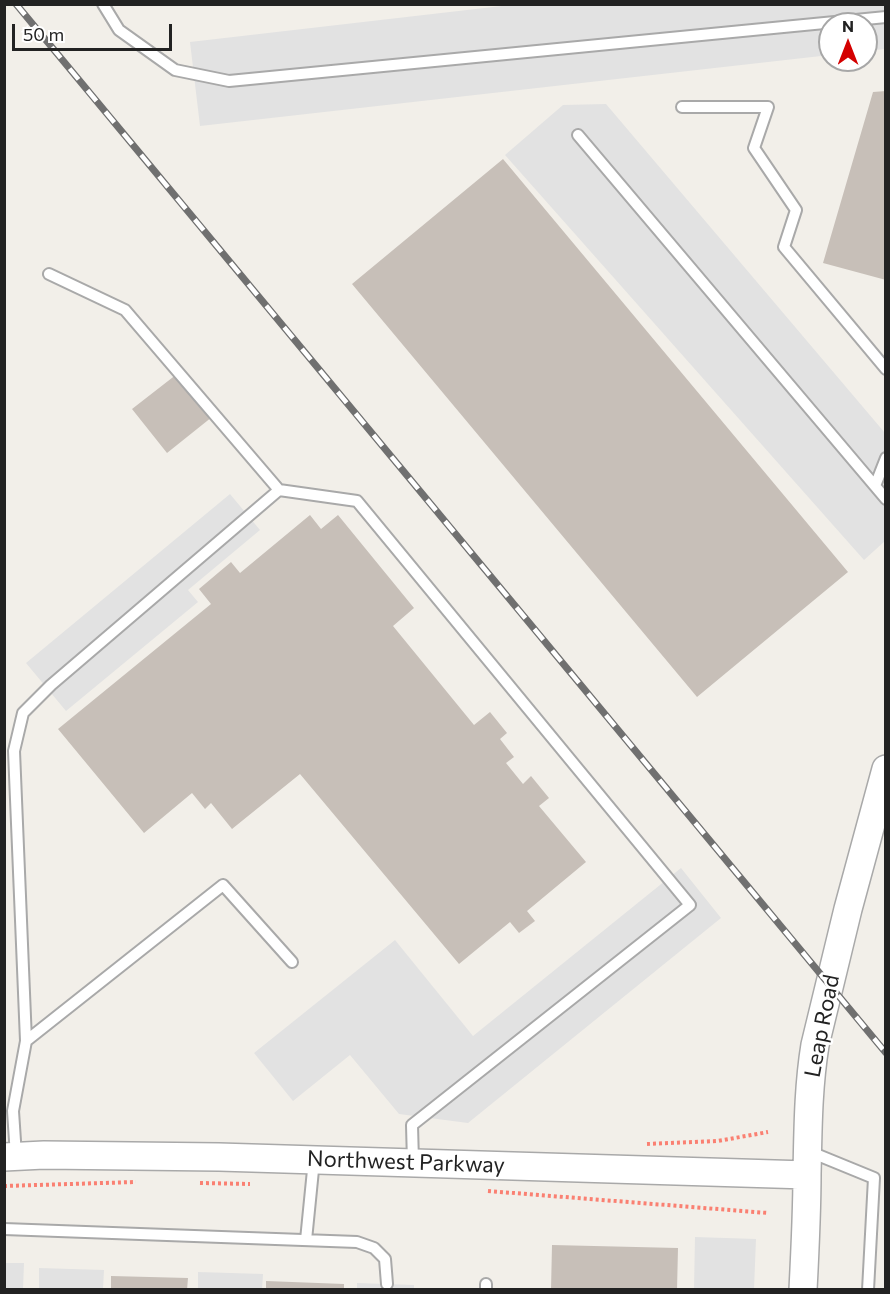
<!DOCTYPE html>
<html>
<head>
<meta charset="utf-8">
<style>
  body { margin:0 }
  #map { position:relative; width:890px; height:1294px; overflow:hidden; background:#f2efe9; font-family:Commissioner,sans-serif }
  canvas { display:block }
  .frame { position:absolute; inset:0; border:6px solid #222; pointer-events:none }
  .north { position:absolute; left:818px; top:12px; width:60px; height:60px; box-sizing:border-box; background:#fff; border:2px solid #a7a7a7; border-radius:50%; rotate:0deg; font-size:16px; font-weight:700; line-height:24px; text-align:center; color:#222 }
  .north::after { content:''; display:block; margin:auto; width:21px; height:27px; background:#d40000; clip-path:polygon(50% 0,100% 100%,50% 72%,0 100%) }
  .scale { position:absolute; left:12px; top:24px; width:160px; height:27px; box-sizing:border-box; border:3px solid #222; border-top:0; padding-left:8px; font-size:18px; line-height:21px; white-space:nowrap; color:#222; -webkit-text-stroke:4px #fff; paint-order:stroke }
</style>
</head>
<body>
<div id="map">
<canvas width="890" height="1294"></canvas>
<div class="frame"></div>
<div class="north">N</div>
<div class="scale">50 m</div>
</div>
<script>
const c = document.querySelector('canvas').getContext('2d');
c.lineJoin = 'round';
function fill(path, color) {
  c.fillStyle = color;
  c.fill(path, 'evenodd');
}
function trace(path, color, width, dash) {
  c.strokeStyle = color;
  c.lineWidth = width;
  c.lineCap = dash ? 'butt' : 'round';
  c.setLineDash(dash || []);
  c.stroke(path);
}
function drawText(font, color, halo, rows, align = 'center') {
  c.font = font + ' Commissioner,sans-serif';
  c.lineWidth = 5;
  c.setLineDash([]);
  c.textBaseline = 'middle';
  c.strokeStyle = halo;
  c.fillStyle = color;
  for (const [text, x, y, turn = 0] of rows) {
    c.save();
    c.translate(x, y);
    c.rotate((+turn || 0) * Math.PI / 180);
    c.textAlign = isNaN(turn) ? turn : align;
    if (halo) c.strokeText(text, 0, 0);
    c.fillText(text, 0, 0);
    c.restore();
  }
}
const parking = new Path2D(`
  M519,4L885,5V49L866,51V24H830V55L200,126L190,42Z
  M606,104L885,433V541L864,560L505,155L563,105Z
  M230,494L260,530L188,590L198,602L66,711L26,663Z
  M681,868L721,918L468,1123L399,1114L350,1055L293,1101L254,1053L395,940L473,1036Z
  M695,1237L756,1239L754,1289H694Z
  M5,1263H24L23,1289H5Z
  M39,1268L104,1270L103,1289H39Z
  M198,1272L263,1274L262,1289H198Z
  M357,1283L414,1285V1289L357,1290Z`);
const building = new Path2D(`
  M886,91V280L823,263L873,92Z
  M503,159L848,572L697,697L352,284Z
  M177,374L212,417L167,453L132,409Z
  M310,515L321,529L338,515L414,608L393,626L474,725L490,712L507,733L500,739L514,757L506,763L523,784L531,776L549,798L539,806L586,862L527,911L535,921L519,933L510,922L459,964L300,774L232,829L211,803L205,809L192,793L144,833L58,729L211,604L199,589L231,562L240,573Z
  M552,1245L678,1248L677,1290H551Z
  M111,1276L188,1278L187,1290H111Z
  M266,1281L344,1284V1290H266Z`);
const path = new Path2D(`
  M647,1144L718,1141L768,1132
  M200,1183L250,1184
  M4,1186L136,1182
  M488,1191L768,1213`);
const service = new Path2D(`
  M103,4L119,30L175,70L229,81L886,17
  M682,107H768L754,148L796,210L784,247L886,369
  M578,135L886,499
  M875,486L886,458
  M279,490L357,501L690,905L412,1125L413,1162
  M26,1041L14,751L23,713L51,685L279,490L125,310L49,274
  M808,1151L874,1178L868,1290
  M16,1156L13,1111L26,1041L223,885L292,962
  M4,1229L357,1242L374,1248L385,1259L387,1284
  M306,1240L314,1160
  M486,1284V1290`);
const tertiary = new Path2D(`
  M4,1157L44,1155L219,1157L807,1175
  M803,1290C805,1251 807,1212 807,1174C808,1131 808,1088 815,1045L848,909L886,769`);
const rail = new Path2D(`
  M16,4L886,1053`);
const streetNames = [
  ["Leap Road",822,1026,-79],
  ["Northwest Parkway",406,1162,2]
];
fill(parking, '#e2e2e2');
fill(building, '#c7bfb8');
trace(service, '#a9a9a9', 14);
trace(tertiary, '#a9a9a9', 30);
trace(path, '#fa8072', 4, [3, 3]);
trace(service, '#fff', 10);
trace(tertiary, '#fff', 27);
trace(rail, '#707070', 7);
trace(rail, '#fff', 4.5, [14]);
drawText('22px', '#222', '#fff', streetNames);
</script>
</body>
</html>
